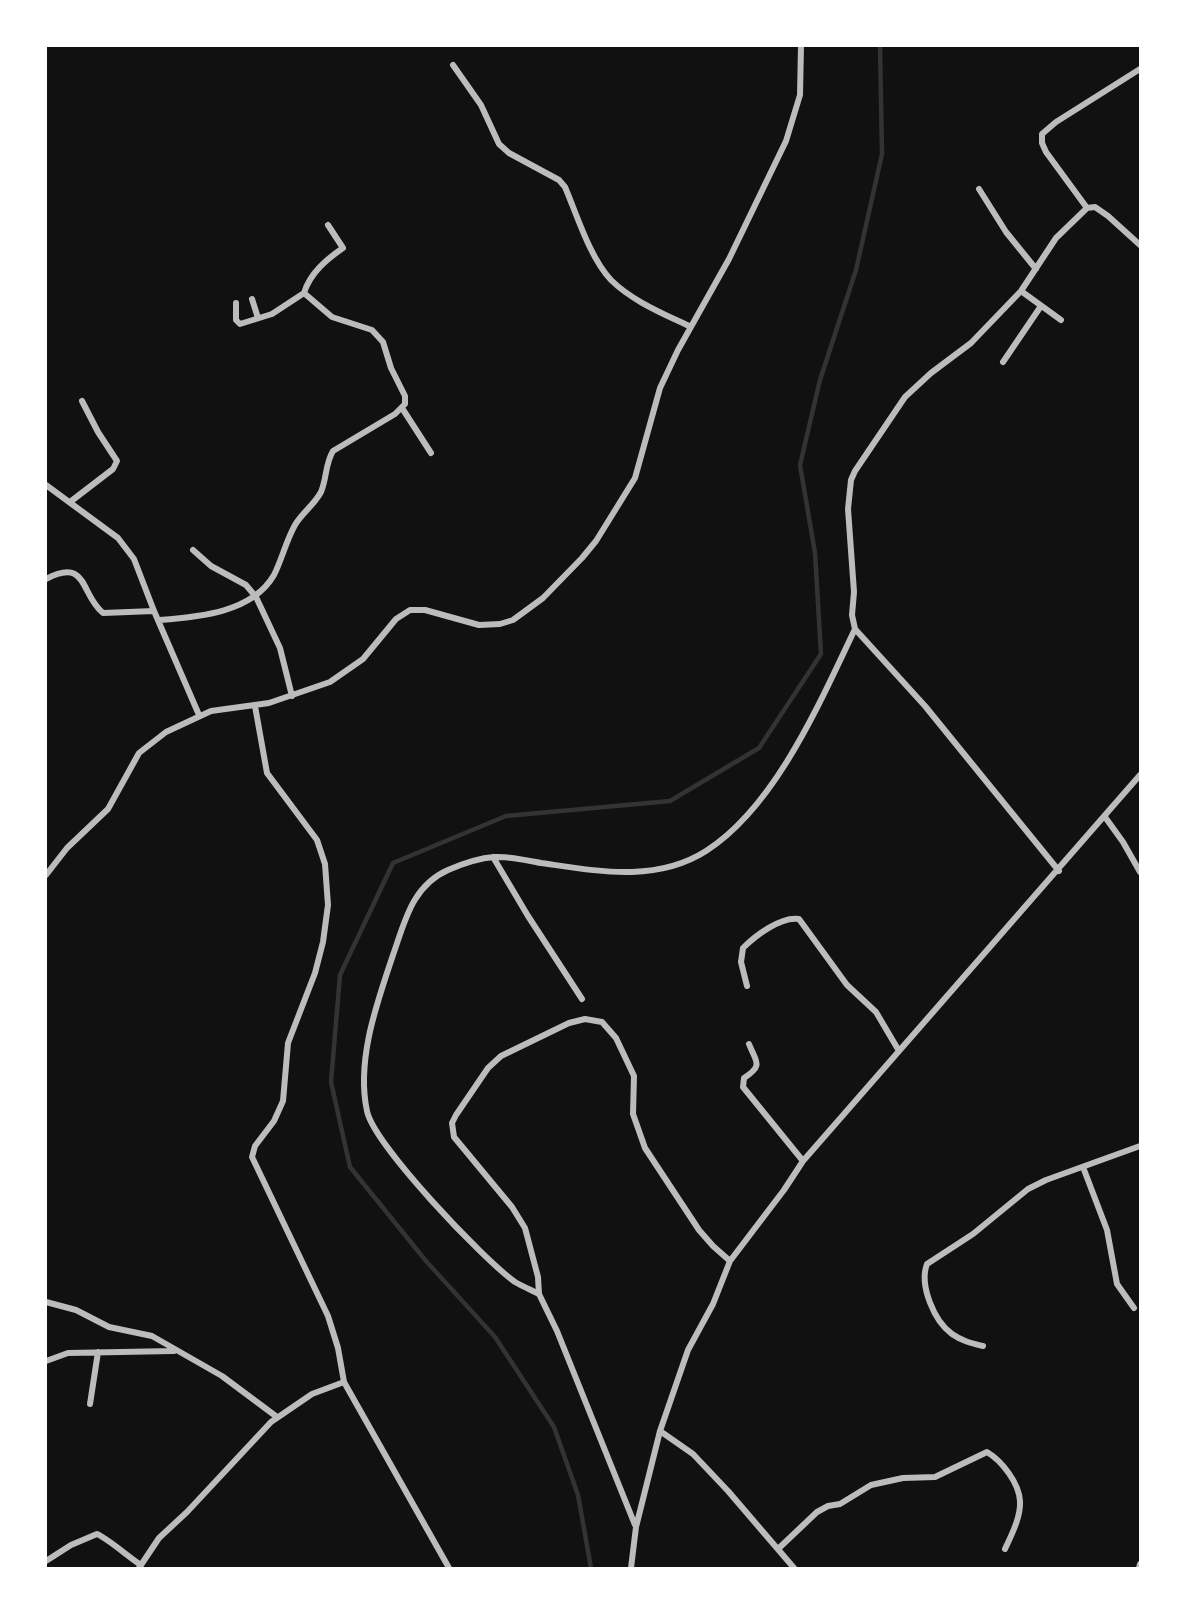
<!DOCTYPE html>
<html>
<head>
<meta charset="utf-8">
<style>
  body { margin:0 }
  #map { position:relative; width:1186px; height:1614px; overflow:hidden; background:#111; font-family:Barlow,sans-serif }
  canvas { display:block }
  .frame { position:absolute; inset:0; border:47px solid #fff; pointer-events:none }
</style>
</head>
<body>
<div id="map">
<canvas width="1186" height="1614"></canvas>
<div class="frame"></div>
</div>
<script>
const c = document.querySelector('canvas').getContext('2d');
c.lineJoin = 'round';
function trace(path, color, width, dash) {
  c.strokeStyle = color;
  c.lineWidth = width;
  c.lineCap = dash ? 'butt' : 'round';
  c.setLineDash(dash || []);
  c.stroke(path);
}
const stream = new Path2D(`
  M591,1568L578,1495L554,1427L495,1337L426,1261L350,1167L331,1082L340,975L393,863L506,816L670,801L759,748L821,654L815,553L800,465L820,380L856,270L882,154L880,46`);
const minor = new Path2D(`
  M453,65L481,105L499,144L509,153L559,180L565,187C577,215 590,258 611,280C632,301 664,314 691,327
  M979,189L1006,232L1036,269
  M1087,208L1046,152L1042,143V134L1056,122L1140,69
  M1021,291L1061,320
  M304,293C310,273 327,259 343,248L328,225
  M252,299L258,318
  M1003,362L1041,306
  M402,408L431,453
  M46,485L118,538L134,559L154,611L199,715
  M70,502L113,469L117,461L98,432L82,401
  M193,550L211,566L246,585L256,597L280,648L292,696
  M46,579C88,557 80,594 103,613L154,611
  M159,620C198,617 252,613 274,575C282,559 286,541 295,525C302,513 314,505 321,492C327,478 325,464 333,451L395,414L405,404V396L391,368L383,342L372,330L332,317L304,293L272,314L240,324L236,320V303
  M255,706L267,773L317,840L325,864L328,905L323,942L315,973L288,1043L283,1101L274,1121L255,1146L252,1157L328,1316L338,1348L344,1382L449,1568
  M1105,817L1123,842L1140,872
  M493,857L528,916L582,999
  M1059,871L925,706L855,629L852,615L854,592L848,509L851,480L855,471L905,397L931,373L971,343L1021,291L1056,238L1087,208L1095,207L1108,216L1140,245
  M46,875L67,848L108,809L139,753L166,732L211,711L269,703L330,682L363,659L396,619L410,610H425L479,625L500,624L513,620L543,598L582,558L596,541L635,478L660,388L678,350L729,259L786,141L800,95L801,46
  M747,986L741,962L743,948C755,936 781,916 799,919L847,985L876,1012L899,1051
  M749,1044C756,1062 764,1065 744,1078L743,1087L803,1161
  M1083,1167L1107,1230L1117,1284L1134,1308
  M539,1294C531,1290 522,1286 515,1282C483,1259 374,1145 367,1111C356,1060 377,1003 393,955C405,921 412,886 448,870C462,864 479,858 494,857C509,856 526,860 541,863C597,871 656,883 706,851C776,806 820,702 855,629
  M46,1302L76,1310L109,1327L152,1336L222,1376L277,1417
  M983,1346C971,1343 962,1341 952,1334C934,1321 919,1285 927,1264L973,1234L1028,1189L1046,1180L1140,1146
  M46,1361L68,1353L174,1351
  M90,1404L98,1352
  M660,1431L693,1454L728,1491L794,1568
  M635,1525L557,1331L539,1294L538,1277L525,1228L512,1207L454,1137L452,1123L456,1115L488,1068L501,1056L569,1023L585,1019L602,1022L616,1038L634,1076L633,1114L645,1148L699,1230L713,1246L730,1261
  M778,1549L817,1512L828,1506L840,1504L871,1485L903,1478L935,1477L987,1452C1002,1461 1019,1483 1020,1501C1021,1517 1011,1536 1005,1549
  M46,1561L71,1545L97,1534C107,1538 130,1558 141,1565
  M139,1568L159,1538L187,1512L271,1422L312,1394L344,1382
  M631,1568L636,1527L660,1431L688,1350L713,1304L730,1261L784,1190L803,1161L1140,775
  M1139,1568L1140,1564`);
trace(stream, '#333', 4.5);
trace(minor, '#bcbcbc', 6);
</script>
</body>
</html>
